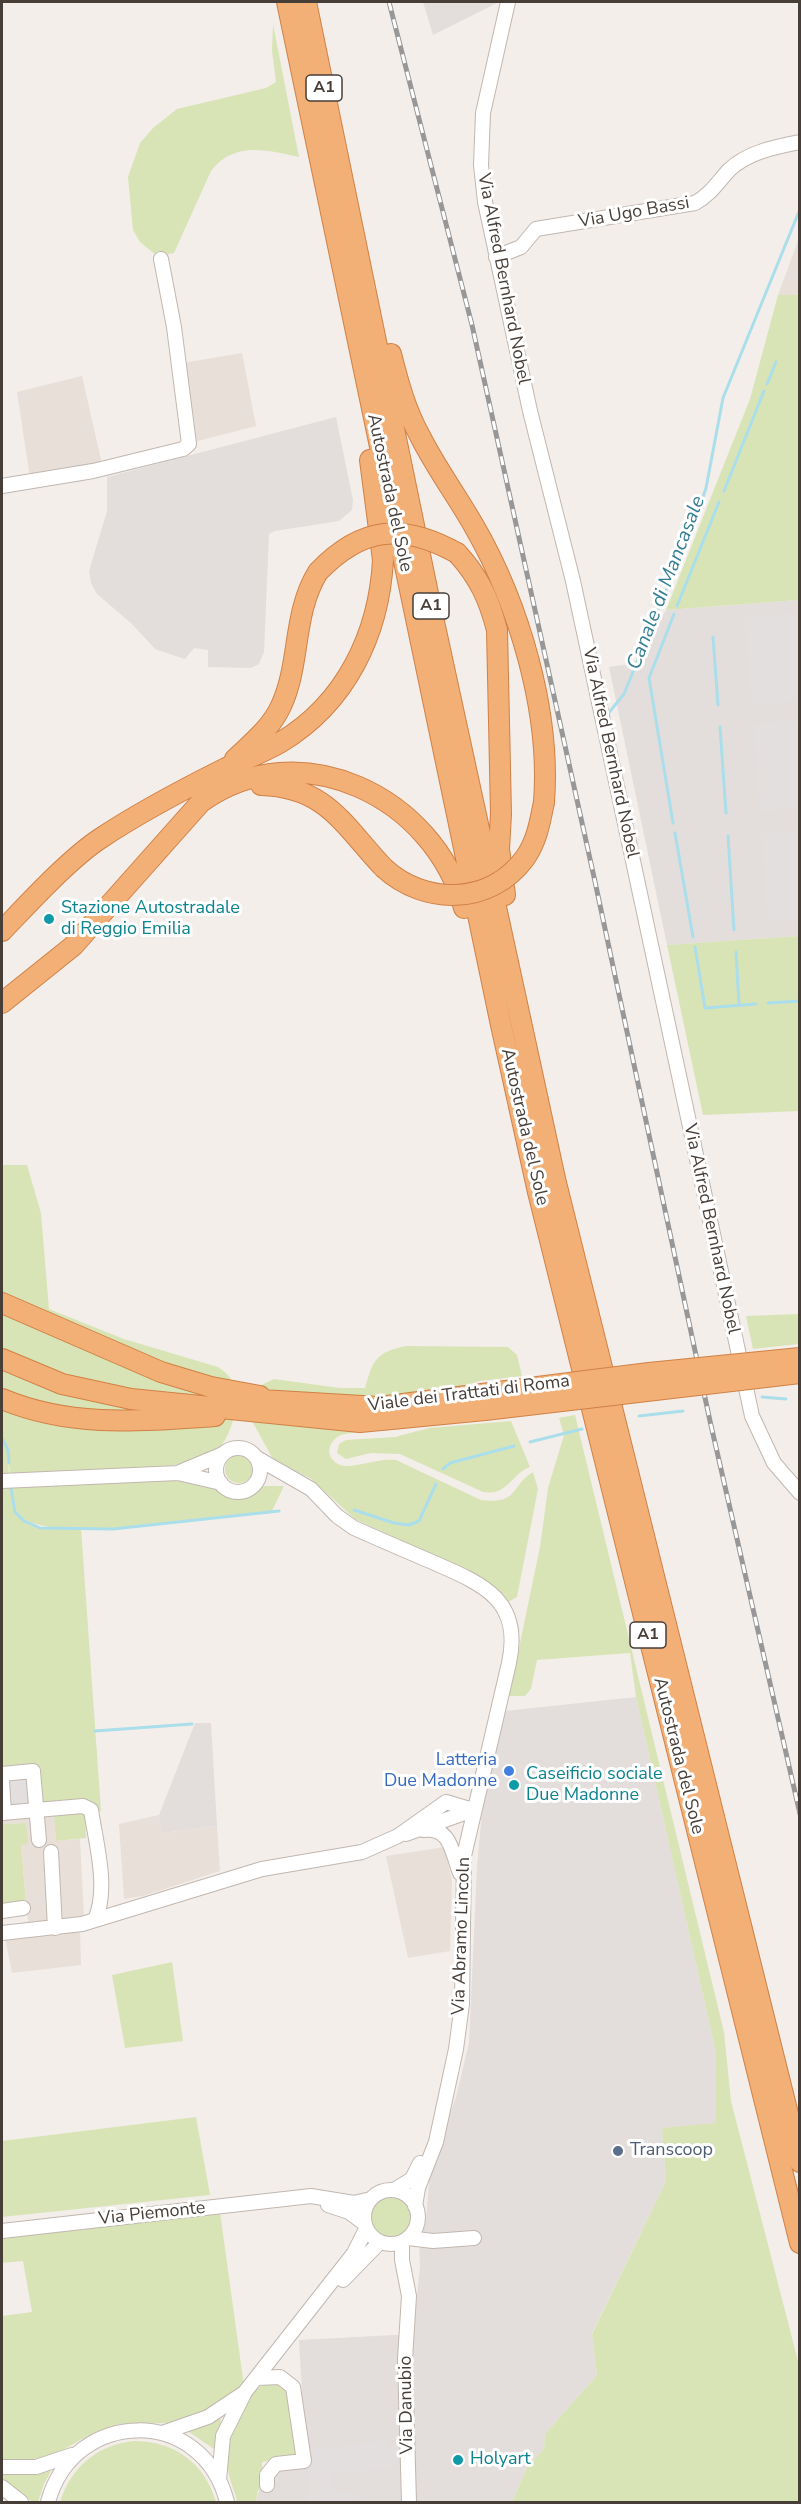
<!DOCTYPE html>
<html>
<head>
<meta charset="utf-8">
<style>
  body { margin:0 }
  #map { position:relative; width:801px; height:2504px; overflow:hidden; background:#f3eeea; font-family:"Nunito Sans",sans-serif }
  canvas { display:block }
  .frame { position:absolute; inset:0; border:3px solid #473e38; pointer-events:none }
</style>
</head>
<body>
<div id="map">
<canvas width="801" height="2504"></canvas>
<div class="frame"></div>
</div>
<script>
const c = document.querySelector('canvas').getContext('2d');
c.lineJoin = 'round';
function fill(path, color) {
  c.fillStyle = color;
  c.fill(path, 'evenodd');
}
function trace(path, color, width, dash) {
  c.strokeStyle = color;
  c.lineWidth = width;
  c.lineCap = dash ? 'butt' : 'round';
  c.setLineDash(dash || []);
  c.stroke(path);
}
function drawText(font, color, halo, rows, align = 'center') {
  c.font = font + ' "Nunito Sans",sans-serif';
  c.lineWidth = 6;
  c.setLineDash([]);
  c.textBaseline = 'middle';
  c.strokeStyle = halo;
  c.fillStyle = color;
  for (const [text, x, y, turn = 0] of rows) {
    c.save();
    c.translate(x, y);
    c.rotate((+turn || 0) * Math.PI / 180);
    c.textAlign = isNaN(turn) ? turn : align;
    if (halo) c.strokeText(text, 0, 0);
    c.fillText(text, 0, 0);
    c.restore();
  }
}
const residential = new Path2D(`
  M799,238V295H778Z
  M242,353L256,426L194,442L183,363Z
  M82,376L102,464L30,478L17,392Z
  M39,1766L42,1804H53L56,1841L80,1839L84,1917L28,1922L21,1844L25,1823L2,1824V1769Z
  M159,1815L163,1833L217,1826L220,1871L143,1896L124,1899L119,1824Z
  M445,1847L452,1882L450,1951L408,1958L386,1856Z
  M80,1929L81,1965L12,1973L5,1937Z`);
const industrial = new Path2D(`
  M423,2H499L433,35Z
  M336,417L353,500L352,510L339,521L275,531L269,534L264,652L259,664L251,668L208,667V650L194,648L185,659L155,649L132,624L97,594L91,583L89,571L107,511V477Z
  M799,600V936L667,945L609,667L635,663L666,610Z
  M636,1697L716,2053V2124L662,2128L666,2181L592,2333L597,2375L545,2434L544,2449L527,2467L512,2502H256L265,2467L276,2464L296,2395L302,2391L299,2340L413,2334L420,2267L419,2243L426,2220L430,2171L456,2097L469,2043L477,1867L482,1812L505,1711Z
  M195,1723H211L217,1826L162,1833L159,1815Z`);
const green = new Path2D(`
  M273,24L299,157C266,150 234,141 211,171L174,253L157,256L140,242L133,230L128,177L140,143L153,128L177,109L266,88L276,82L272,51Z
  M778,295H799V600L666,610L750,399Z
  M799,936V1111L703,1115L667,945Z
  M2,1165H27L41,1213L49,1309L124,1339L218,1367C235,1378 237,1389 235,1409C234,1422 227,1441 217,1450C190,1475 52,1472 10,1474L8,1453L9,1474L2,1475Z
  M799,1314V1344L753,1349L746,1316Z
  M406,1346L508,1347L517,1355L522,1376L480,1381L436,1394L393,1397L361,1398L255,1388L274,1379L340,1388H365C373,1360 376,1352 406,1346Z
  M575,1415L724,2032L731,2101L799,2365V2502H512L527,2467L544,2449L545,2434L597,2375L592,2334L666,2181L662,2128L716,2123V2053L636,1697L630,1653L537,1660L531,1689L525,1696H509L540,1547L548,1488L564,1435L559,1418Z
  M252,1421L409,1428C394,1431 348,1431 339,1436C330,1441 326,1452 333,1460C335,1463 341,1466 345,1466C363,1466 378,1458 396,1460L481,1500C519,1505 511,1485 533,1472L538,1489L517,1597L508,1602L486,1580L355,1519L310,1478L274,1461Z
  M511,1421L530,1467C511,1474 508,1496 483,1492L400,1454L371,1453L346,1459L337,1453L339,1444L346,1440L395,1437L429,1428Z
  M225 1469a14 14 0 1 1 28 0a14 14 0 1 1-28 0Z
  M179,1478L219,1487L224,1493L241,1497L264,1486H284L272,1511L113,1528H81L101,1811L85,1816L86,1838L56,1841L53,1804L42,1805L39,1766L2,1769V1486L10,1485C12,1518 24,1530 57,1529C28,1521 14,1526 11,1487Z
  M26,1823L28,1844L21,1845L26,1902L2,1904V1824Z
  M172,1962L183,2041L125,2048L112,1975Z
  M196,2117L210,2195L2,2217V2141Z
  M369 2218a22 22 0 1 1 44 0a22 22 0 1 1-44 0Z
  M220,2212L244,2386C222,2401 201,2416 174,2422C151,2426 129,2419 106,2428C62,2445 55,2466 2,2459V2316L32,2312L23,2261L2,2263V2236Z
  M270,2381C300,2387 295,2432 297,2456L262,2462L264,2488L258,2490L256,2502H237C236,2493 231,2485 229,2475C222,2441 237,2396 270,2381Z
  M219,2417L221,2421L217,2451L186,2430Z
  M134,2441C174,2441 205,2463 216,2502H60C71,2467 97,2445 134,2441Z
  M53,2467L44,2484L38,2502H32L2,2478V2474L27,2475Z`);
const parking = new Path2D(`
  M799,613V701L752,705L744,617Z
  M799,720V808L760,812L753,723Z
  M799,831V920L768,922L761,834Z
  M31,1780L33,1803L7,1805L5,1782Z
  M386,2440L387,2448L398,2447L399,2469L331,2472V2492H353V2502H309L307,2450Z`);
const stream = new Path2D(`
  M767,384L776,362
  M724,491L764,391
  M677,606L719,502
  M713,637L718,705
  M607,715L624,694L698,512L706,488L723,398L800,209
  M720,727L726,813
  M673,823L649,678L674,614
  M675,833L693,937
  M728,836L734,930
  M695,947L705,1008L756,1004
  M736,952L739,1005
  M768,1003L800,1001
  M762,1397L786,1399
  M639,1416L683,1411
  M2,1438L8,1450L9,1463
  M530,1442L582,1429
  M443,1469L450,1463L514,1446
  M11,1489L15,1512L24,1521L40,1528L113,1529L279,1511
  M354,1510L394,1523L409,1525L419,1521L436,1484
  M95,1731L192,1724`);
const minor = new Path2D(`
  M508,2L483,113L481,165L485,202L530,411L573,581L752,1416L774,1463L800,1493
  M496,257L521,247L536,229L695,203C710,195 718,182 729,170C748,152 775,147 800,142
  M2,486L93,471L183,449L189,444L174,327L161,259
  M216 1470a22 22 0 1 1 44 0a22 22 0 1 1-44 0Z
  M257,1458L311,1489L337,1516L354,1528C379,1539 404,1550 430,1561C480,1583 523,1598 509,1663L464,1856L462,2004L456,2049L436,2142L418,2188L415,2206
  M180,1472L223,1454
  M2,1481L178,1473L221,1483
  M2,1774L33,1771L39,1840
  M2,1780L4,1813
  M2,1813L83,1806L91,1810C96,1844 109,1888 95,1920
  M423,1830C451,1826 452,1853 460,1873
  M406,1834L473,1810
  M51,1852L55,1928
  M2,1911L23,1908
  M2,1933L82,1924L262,1869L362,1852L398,1836L446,1802L473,1810
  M394,2190L412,2179L420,2163
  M364 2217a27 27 0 1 1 54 0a27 27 0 1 1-54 0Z
  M328,2205L349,2212L364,2223
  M2,2231L311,2196L354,2203L371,2199
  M408,2238L433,2241L474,2238
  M402,2242V2260L409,2296L405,2359L409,2502
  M343,2280L380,2242
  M257,2378L280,2377L293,2387L304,2461L276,2464L267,2475V2485
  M162,2433L208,2417L244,2393
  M2,2467H36L72,2455
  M219,2480L223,2436L245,2392L354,2253L366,2229
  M2,2487L21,2502
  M48,2502C74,2407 203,2406 227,2502`);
const highway = new Path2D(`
  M287,2L501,1025L538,1192L800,2243
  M306,2L431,608L556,1183L800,2162
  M391,354C398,382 406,411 420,436C436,468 457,496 474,526C519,604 551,712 544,802
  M457,553C479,577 489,599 497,630L501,814L499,849L505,895
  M235,759C252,743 271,728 281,706C301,663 292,614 318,572
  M261,785C327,787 343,825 384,868
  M2,931C29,903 69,859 101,838C140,812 182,790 224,769C243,760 262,753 281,742C346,703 379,634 383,560L370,460
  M2,1003L73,946L201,802C300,731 434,797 464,908
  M2,1303L161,1372L211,1387L260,1396
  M2,1359L62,1384L131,1399L360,1422L485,1410
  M2,1399C71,1428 141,1421 215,1416
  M245,1399L379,1407L482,1394`);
const rail = new Path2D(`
  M389,2L472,325L594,877L710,1421L800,1814`);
const highwayBridge = new Path2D(`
  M318,572C362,526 403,523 457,553
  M384,868C424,905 490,906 525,858C537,841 540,822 544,802
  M482,1394L649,1373L800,1358
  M485,1410L800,1373`);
const markers = [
  [49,919,6,"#0f9aa8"],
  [509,1771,6,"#3f7fe0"],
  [514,1785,6,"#0f9aa8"],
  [618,2151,6,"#5c6f8a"],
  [458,2460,6,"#0f9aa8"]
];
const shields = [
  [324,88,36],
  [431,606,36],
  [648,1635,36]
];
const shieldNames = [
  ["A1",324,88],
  ["A1",431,606],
  ["A1",648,1635]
];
const streetNames = [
  ["Via Ugo Bassi",634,213,-10],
  ["Via Alfred Bernhard Nobel",503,279,79],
  ["Autostrada del Sole",389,493,78],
  ["Via Alfred Bernhard Nobel",610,753,78],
  ["Autostrada del Sole",524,1127,77],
  ["Via Alfred Bernhard Nobel",711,1229,78],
  ["Viale dei Trattati di Roma",469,1394,-7],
  ["Autostrada del Sole",678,1756,76],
  ["Via Abramo Lincoln",462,1936,-88],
  ["Via Piemonte",152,2214,-6],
  ["Via Danubio",407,2405,-91]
];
const cultureNames = [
  ["Stazione Autostradale",61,909],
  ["di Reggio Emilia",61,930],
  ["Caseificio sociale",526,1775],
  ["Due Madonne",526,1796],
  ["Holyart",470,2460]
];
const shopNames = [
  ["Latteria",497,1761],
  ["Due Madonne",497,1782]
];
const serviceNames = [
  ["Transcoop",630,2151]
];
const waterNames = [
  ["Canale di Mancasale",667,583,-69]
];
fill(residential, '#e7dfd8');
fill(industrial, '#e3dedb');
fill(green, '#d9e4b6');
fill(parking, '#e2dfde');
trace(stream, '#abdeeb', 3);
trace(minor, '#c1b7b0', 16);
trace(highway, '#d18146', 22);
trace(minor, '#fff', 14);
trace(highway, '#f2af76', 20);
trace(rail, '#979797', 5);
trace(rail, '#fff', 3, [9]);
trace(highwayBridge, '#d18146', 22, []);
trace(highwayBridge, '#f2af76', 20);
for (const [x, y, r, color] of markers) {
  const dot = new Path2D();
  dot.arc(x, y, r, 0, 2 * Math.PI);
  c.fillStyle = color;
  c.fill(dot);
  trace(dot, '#fff', 2);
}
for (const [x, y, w] of shields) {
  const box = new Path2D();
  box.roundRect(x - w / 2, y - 13, w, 26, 4.5);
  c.fillStyle = '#fff';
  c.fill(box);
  trace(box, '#473e38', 1.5);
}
drawText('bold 16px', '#473e38', null, shieldNames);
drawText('18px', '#473e38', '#fff', streetNames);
drawText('18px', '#0d838f', '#fff', cultureNames, 'left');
drawText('18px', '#366cbe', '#fff', shopNames, 'right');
drawText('18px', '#4e5e75', '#fff', serviceNames, 'left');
drawText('italic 20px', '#347f93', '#fff', waterNames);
</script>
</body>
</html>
